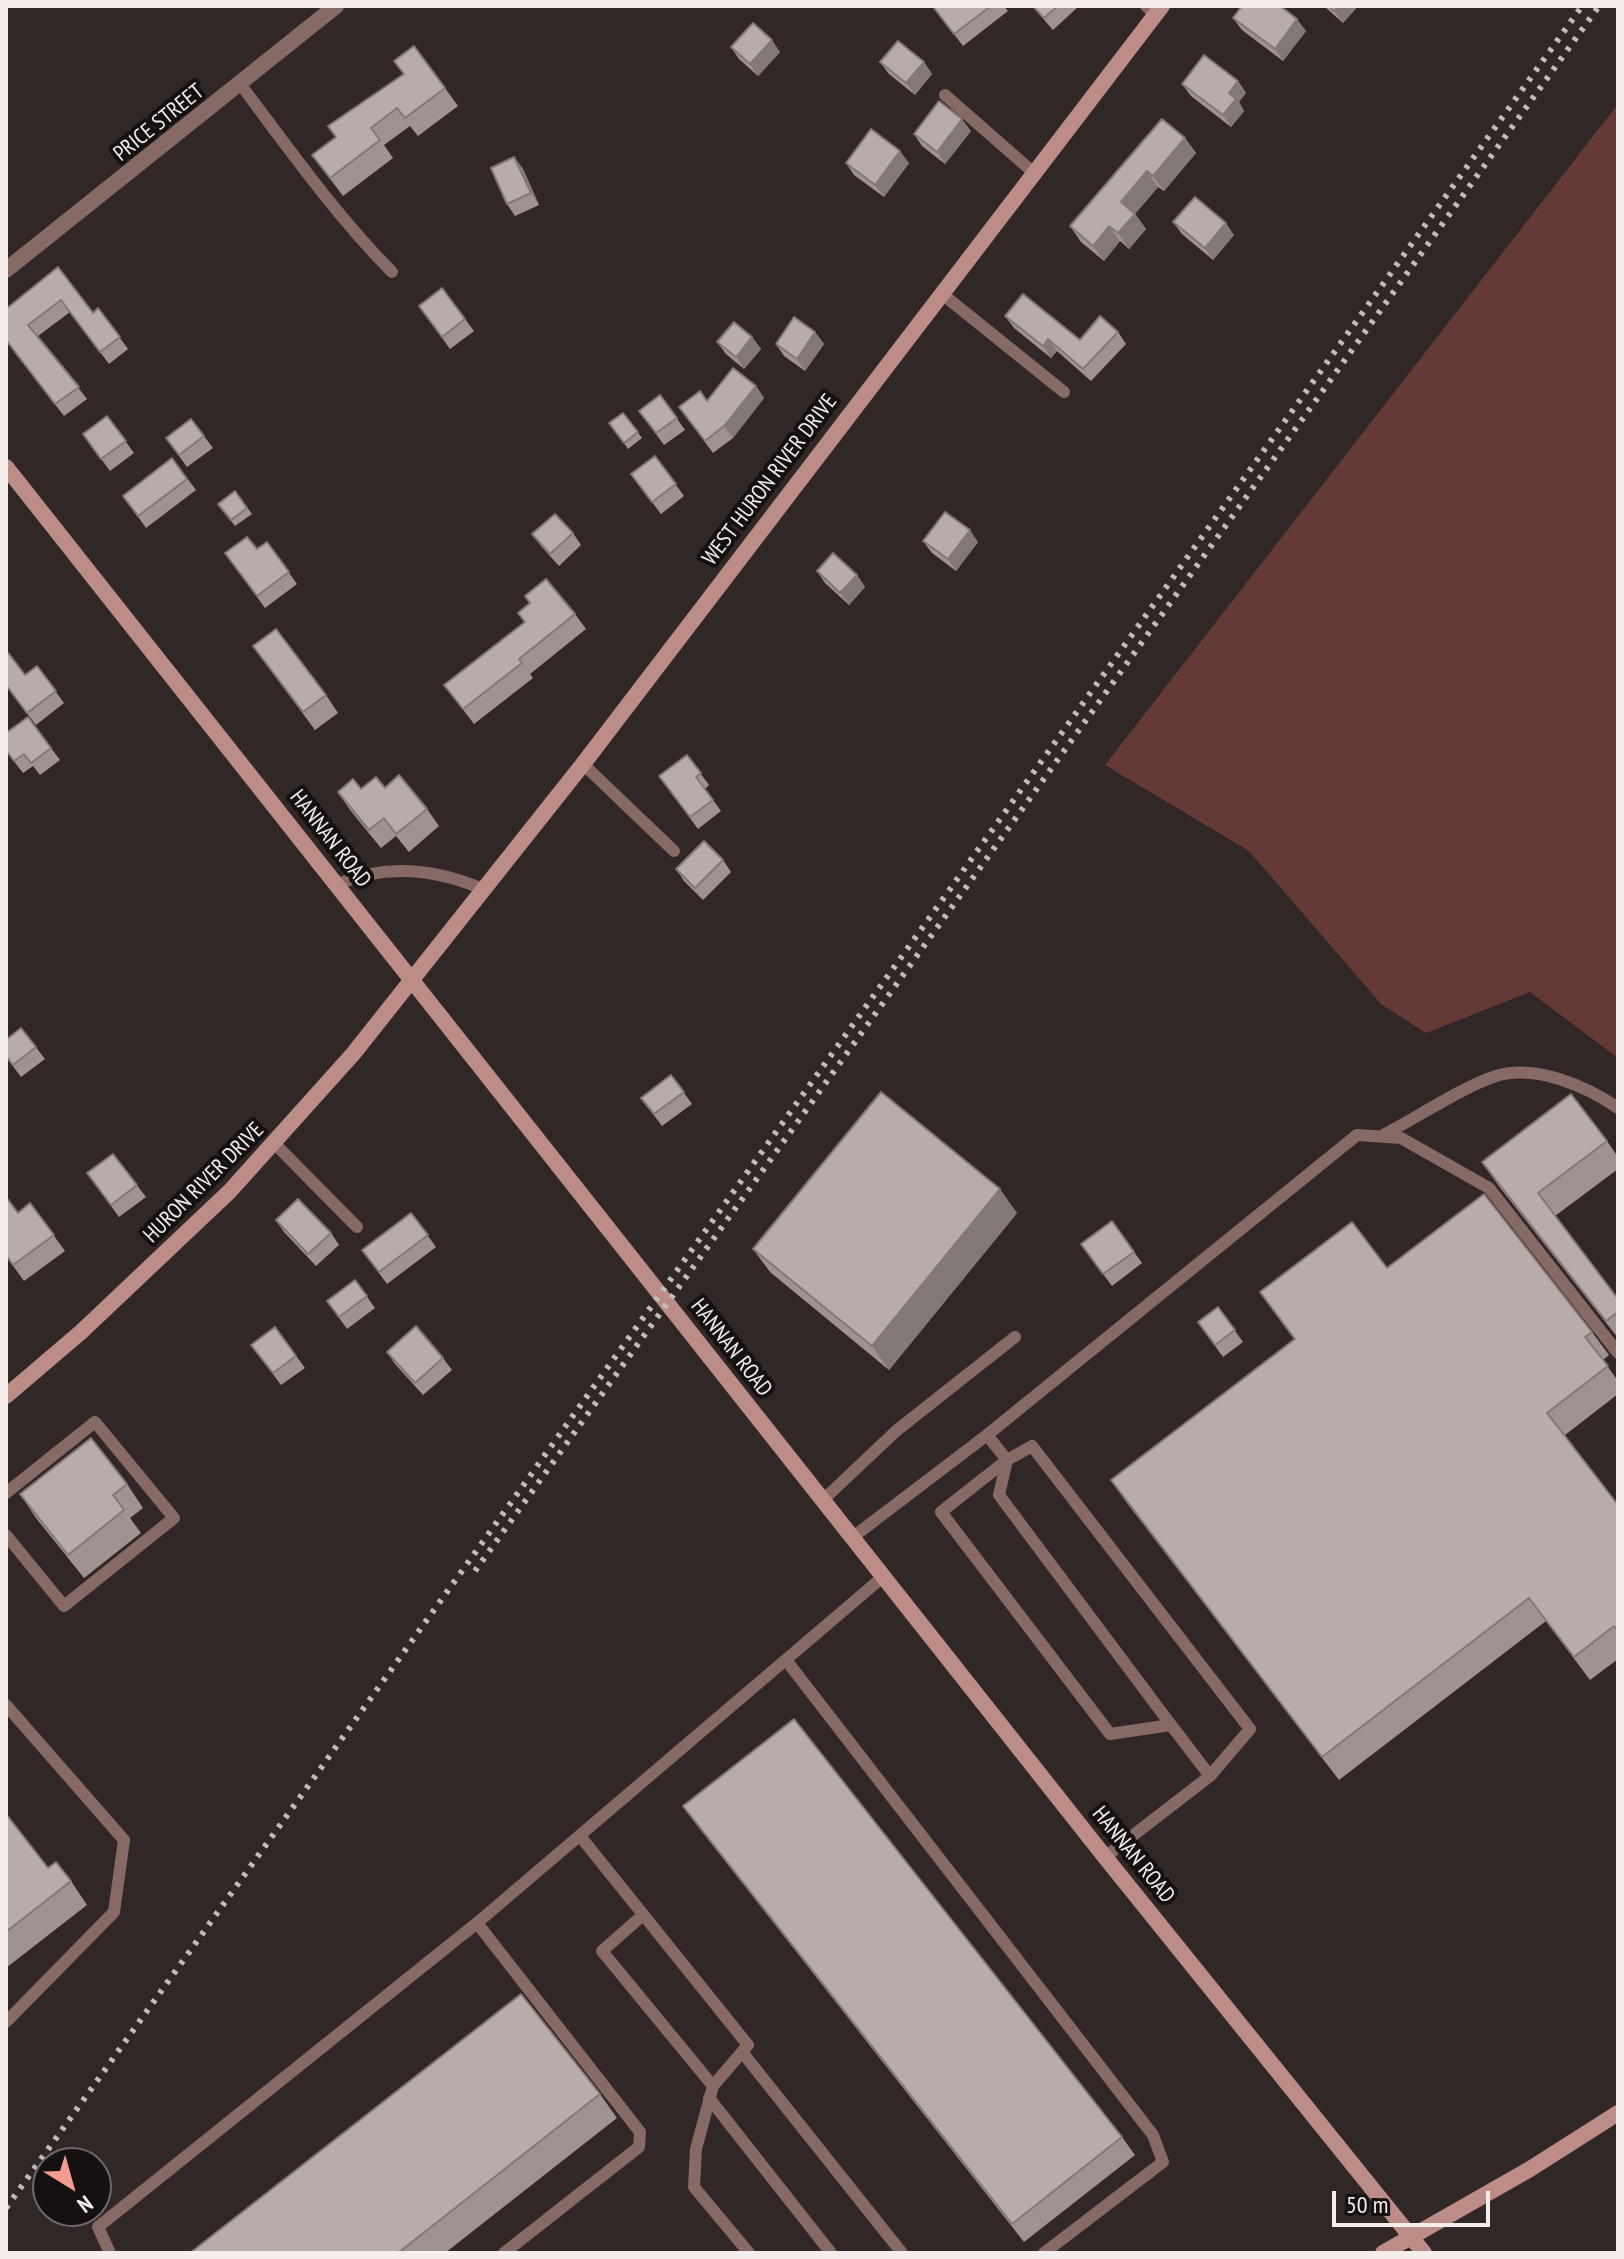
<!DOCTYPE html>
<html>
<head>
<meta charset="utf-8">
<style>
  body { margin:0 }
  #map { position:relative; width:1624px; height:2259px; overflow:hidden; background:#312726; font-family:"PT Sans Narrow",sans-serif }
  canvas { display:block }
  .frame { position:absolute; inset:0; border:8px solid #f4edec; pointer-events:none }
  .north { position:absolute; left:32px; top:2147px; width:80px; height:80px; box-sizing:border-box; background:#161111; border:2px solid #6f6969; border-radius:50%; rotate:143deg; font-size:22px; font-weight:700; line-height:32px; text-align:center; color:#f4edec }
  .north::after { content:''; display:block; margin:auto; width:28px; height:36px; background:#f59c92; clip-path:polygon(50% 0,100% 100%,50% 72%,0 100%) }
  .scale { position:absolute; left:1332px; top:2191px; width:158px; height:36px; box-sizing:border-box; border:4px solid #f4edec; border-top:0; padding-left:10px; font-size:24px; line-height:28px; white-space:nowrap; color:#f4edec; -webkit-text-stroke:6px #161111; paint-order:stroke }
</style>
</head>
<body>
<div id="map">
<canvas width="1624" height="2259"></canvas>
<div class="frame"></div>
<div class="north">N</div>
<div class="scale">50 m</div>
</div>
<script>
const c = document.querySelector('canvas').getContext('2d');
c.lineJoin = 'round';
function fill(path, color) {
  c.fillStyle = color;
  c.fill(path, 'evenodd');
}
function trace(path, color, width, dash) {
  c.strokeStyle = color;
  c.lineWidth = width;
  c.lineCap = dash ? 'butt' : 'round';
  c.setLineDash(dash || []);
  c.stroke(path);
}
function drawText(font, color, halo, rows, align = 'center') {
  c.font = font + ' "PT Sans Narrow",sans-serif';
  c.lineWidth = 8;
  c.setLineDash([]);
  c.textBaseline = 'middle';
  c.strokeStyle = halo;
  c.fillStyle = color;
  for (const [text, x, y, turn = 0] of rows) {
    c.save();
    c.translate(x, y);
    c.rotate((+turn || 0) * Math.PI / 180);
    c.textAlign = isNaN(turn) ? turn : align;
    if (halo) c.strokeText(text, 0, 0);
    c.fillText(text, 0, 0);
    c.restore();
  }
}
const green = new Path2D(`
  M1618,104V1058L1530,992L1426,1033L1381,1004L1249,851L1105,765Z`);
const lane = new Path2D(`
  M1146,6L1155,14
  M241,85C289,149 335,214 392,272
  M945,95L1034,173
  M941,293L1064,392
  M583,764L674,851
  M338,884C387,863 436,869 483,889
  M1381,1136C1413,1120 1464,1086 1496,1076C1536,1064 1586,1086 1618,1108
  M275,1144L357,1227
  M987,1435L1007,1460
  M1007,1460L999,1495L1171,1725
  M6,1493L95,1422L174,1518L64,1606L6,1535
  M823,1500L896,1431L1015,1337
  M853,1537L987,1435L1357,1135L1401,1138L1489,1188L1618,1353
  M786,1660L1153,2135L1163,2162L1044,2253
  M6,1705L124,1840L114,1912L6,2022
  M580,1836L748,2045L713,2086L696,2149L694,2187L749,2253
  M1105,1857L1210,1776L1250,1729L1032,1446L1007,1460L941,1512L1110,1734L1171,1725L1210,1776
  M643,1915L602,1951L713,2086
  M477,1923L640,2132L639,2147L504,2253
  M742,2052L902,2253
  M709,2098L831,2253
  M110,2253L98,2227L477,1923L884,1576`);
const street = new Path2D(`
  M6,270L336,6`);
const secondary = new Path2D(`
  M6,467L1105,1857L1424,2253
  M6,1396L81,1332L230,1191L353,1054L583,764L1162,6
  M1383,2253L1530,2169L1618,2113`);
const rail = new Path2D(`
  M475,1571L1599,6
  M6,2208L1582,6`);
const wall = new Path2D(`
  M938,6H1004L1008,11L963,46L934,8Z
  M1032,6H1079L1053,30Z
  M1324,6H1358L1343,23Z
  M1233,18L1306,31L1283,61L1242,30Z
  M731,47L780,52L758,76L739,59Z
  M880,62H924L932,74L915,95L889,74Z
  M1238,81L1246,93L1239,102L1244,111L1231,127L1191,96L1182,84Z
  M445,88L458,106L418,136L410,126L384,145L393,158L343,196L312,155L336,137L328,126Z
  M971,131L945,164L922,146L914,134Z
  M1185,138L1196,153L1164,191L1158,187L1135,214L1146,229L1129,249L1120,241L1104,261L1081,242L1070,226Z
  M514,157L523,169L539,205L515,216L507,204Z
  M846,163H909L884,197L854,175Z
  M1173,222L1234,235L1213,260L1182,234Z
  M58,267L93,313L98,308L128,349L109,364L70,312L38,336L87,399L64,416L6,341V309Z
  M442,288L474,331L450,349L419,306Z
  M1005,316L1080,340L1118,332L1126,344L1091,381L1057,351L1051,358L1014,328Z
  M815,332L824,344L805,371L784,356L776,344Z
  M752,337L761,349L744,369L726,354L717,342Z
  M756,386L764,398L733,438L713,453L679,407L707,401Z
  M660,395L685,430L664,445L639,411Z
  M623,413L642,438L628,449L609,423Z
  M107,416L134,453L110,471L83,434Z
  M191,419L213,448L187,467L166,438Z
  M655,456L684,496L661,514L631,474Z
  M172,458L196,490L146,528L123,496Z
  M235,491L252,514L235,526L218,504Z
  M573,533L581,545L559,566L541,546L532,534Z
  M923,541L978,542L956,571L932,553Z
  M267,542L297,584L265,608L225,553L257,549Z
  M817,571L857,575L865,587L849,605L825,583Z
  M518,613L575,614L586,629L530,674L533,678L474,724L444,685L525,623Z
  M253,646L326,695L338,713L315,730Z
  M6,650L25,675L37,666L64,703L36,725L7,687L6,688Z
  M28,717L60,760L40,775L33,766L23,773L6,751Z
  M687,755L709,785L705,789L721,811L698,829L659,776Z
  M385,788L427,809L439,826L409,852L396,836L381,848L350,810L338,792L361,789Z
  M723,860L731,872L703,900L684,881L676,869Z
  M21,1028L45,1059L21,1077L6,1057Z
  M671,1075L692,1104L662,1126L641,1098Z
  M1607,1141L1618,1157V1169L1555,1216L1618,1299V1338L1498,1185L1482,1162Z
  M113,1154L146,1197L119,1217L87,1173Z
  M30,1203L65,1251L24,1281L6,1256Z
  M411,1213L436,1247L387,1284L362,1250Z
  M1017,1213L889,1370L770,1272L753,1249Z
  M276,1220L331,1233L339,1245L316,1266L284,1232Z
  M1112,1221L1142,1263L1112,1286L1081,1244Z
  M1387,1268L1592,1332L1609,1355L1603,1360L1618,1381V1394L1565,1435L1618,1505V1659L1590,1680L1546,1621L1339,1780L1127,1503L1111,1480L1294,1339L1260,1292Z
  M355,1280L375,1308L347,1329L327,1301Z
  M1218,1307L1243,1342L1223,1357L1198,1322Z
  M275,1327L305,1368L281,1385L251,1345Z
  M387,1352L443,1358L452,1370L423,1395L395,1364Z
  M127,1484L143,1508L130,1518L141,1533L84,1578L36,1518L20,1494Z
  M683,1806L1122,2137L1135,2155L1024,2242L696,1824Z
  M6,1814L48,1868L71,1881L87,1905L6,1968Z
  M600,2094L617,2118L445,2253H190Z`);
const shadedWall = new Path2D(`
  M1339,6H1358L1343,23L1334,11Z
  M1297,19L1306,31L1283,61L1275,49Z
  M772,40L780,52L758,76L750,64Z
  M924,62L932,74L915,95L906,83Z
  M1238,81L1246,93L1239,102L1244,111L1231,127L1223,115L1229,93Z
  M962,119L971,131L945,164L937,152Z
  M1185,138L1196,153L1164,191L1153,176Z
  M900,151L909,163L884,197L875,185Z
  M514,157L523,169L539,205L531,193Z
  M1147,171L1158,187L1135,214L1146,229L1129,249L1118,233L1121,202Z
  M1226,223L1234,235L1213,260L1205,248Z
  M1109,226L1120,241L1104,261L1093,246Z
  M815,332L824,344L805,371L797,359Z
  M752,337L761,349L744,369L736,357Z
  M1048,339L1057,351L1051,358L1043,346Z
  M756,386L764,398L733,438L724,426Z
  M970,530L978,542L956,571L948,559Z
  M857,575L865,587L849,605L840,593Z
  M1000,1189L1017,1213L889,1370L872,1346Z`);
const building = new Path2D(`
  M938,6H991L954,34L934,8Z
  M1033,6H1058L1044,18Z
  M1242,6H1280L1297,19L1275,49L1233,18Z
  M1329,6H1339L1334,11Z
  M753,23L772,40L750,64L731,47Z
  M898,41L924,62L906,83L880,62Z
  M414,46L445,88L405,118L397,108L371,128L380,140L330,178L312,155L336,137L328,126L404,74L394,61Z
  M1204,55L1238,81L1229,93L1236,99L1223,115L1182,84Z
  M939,101L962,119L937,152L914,134Z
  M1162,119L1185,138L1153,176L1147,171L1121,202L1135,214L1118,233L1109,226L1093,246L1070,226Z
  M871,129L900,151L875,185L846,163Z
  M514,157L531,193L507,204L491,168Z
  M1195,197L1226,223L1205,248L1173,222Z
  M58,267L93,313L98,308L120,337L100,352L61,300L28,325L79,387L55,404L6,340V309Z
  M442,288L465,319L442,337L419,306Z
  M1023,294L1080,340L1100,316L1118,332L1083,369L1048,339L1043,346L1005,316Z
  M794,317L815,332L797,359L776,344Z
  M734,322L752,337L736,357L717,342Z
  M733,368L756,386L724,426L705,441L679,407L700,391L707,401Z
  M660,395L677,418L656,433L639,411Z
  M623,413L638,432L624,443L609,423Z
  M107,416L126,441L101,459L83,434Z
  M191,419L204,436L179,455L166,438Z
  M655,456L676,484L652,502L631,474Z
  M172,458L187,479L138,516L123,496Z
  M235,491L247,508L231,520L218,504Z
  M945,512L970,530L948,559L923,541Z
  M555,514L573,533L550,554L532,534Z
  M247,537L257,549L267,542L289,572L257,596L225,553Z
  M833,553L857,575L840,593L817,571Z
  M546,579L575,614L519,659L522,663L463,709L444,685L525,622L518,613L530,603L525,596Z
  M276,629L326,695L303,712L253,646Z
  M6,650L25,675L37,666L56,691L27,713L6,685Z
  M28,717L51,748L31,763L24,754L14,761L6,750V733Z
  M687,755L701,773L696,777L713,800L690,817L659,776Z
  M399,775L427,809L396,834L384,818L369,830L338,792L353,779L361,789L376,777L385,788Z
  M704,841L723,860L695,888L676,869Z
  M21,1028L36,1047L13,1065L6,1056V1040Z
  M671,1075L684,1092L654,1114L641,1098Z
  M881,1092L1000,1189L872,1346L753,1249Z
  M1571,1094L1607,1141L1538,1193L1618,1299V1312L1606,1321L1482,1162Z
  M113,1154L137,1185L111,1205L87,1173Z
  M1484,1194L1592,1332L1585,1337L1608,1366L1547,1413L1618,1505V1631L1614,1626L1574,1657L1529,1598L1322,1757L1111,1480L1295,1339L1260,1292L1352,1222L1387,1268Z
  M6,1197L18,1213L30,1203L54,1235L13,1265L6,1255Z
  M298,1199L331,1233L308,1254L276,1220Z
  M411,1213L428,1235L379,1272L362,1250Z
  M1112,1221L1134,1252L1103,1274L1081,1244Z
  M355,1280L367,1296L339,1317L327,1301Z
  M1218,1307L1235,1330L1215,1345L1198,1322Z
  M416,1326L443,1358L415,1383L387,1352Z
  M275,1327L296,1356L273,1373L251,1345Z
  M91,1438L127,1484L113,1495L124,1510L68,1555L20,1494Z
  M794,1719L1122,2137L1012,2224L683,1806Z
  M6,1814L48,1868L56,1862L71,1881L6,1932Z
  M521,1994L600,2094L398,2253H190Z`);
const streetNames = [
  ["PRICE STREET",159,123,-39],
  ["WEST HURON RIVER DRIVE",770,480,-53],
  ["HANNAN ROAD",330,839,52],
  ["HURON RIVER DRIVE",204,1183,-45],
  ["HANNAN ROAD",731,1348,52],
  ["HANNAN ROAD",1133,1855,51]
];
fill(green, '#633a36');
trace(lane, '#876966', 12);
trace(street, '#876966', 16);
trace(secondary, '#bc8d87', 16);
trace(rail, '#c3bbba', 6, [4, 8]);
fill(wall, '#9f9392');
fill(shadedWall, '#827877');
fill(building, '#b9abaa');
trace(building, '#827877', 2);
drawText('22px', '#f4edec', '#161111', streetNames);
</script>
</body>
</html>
